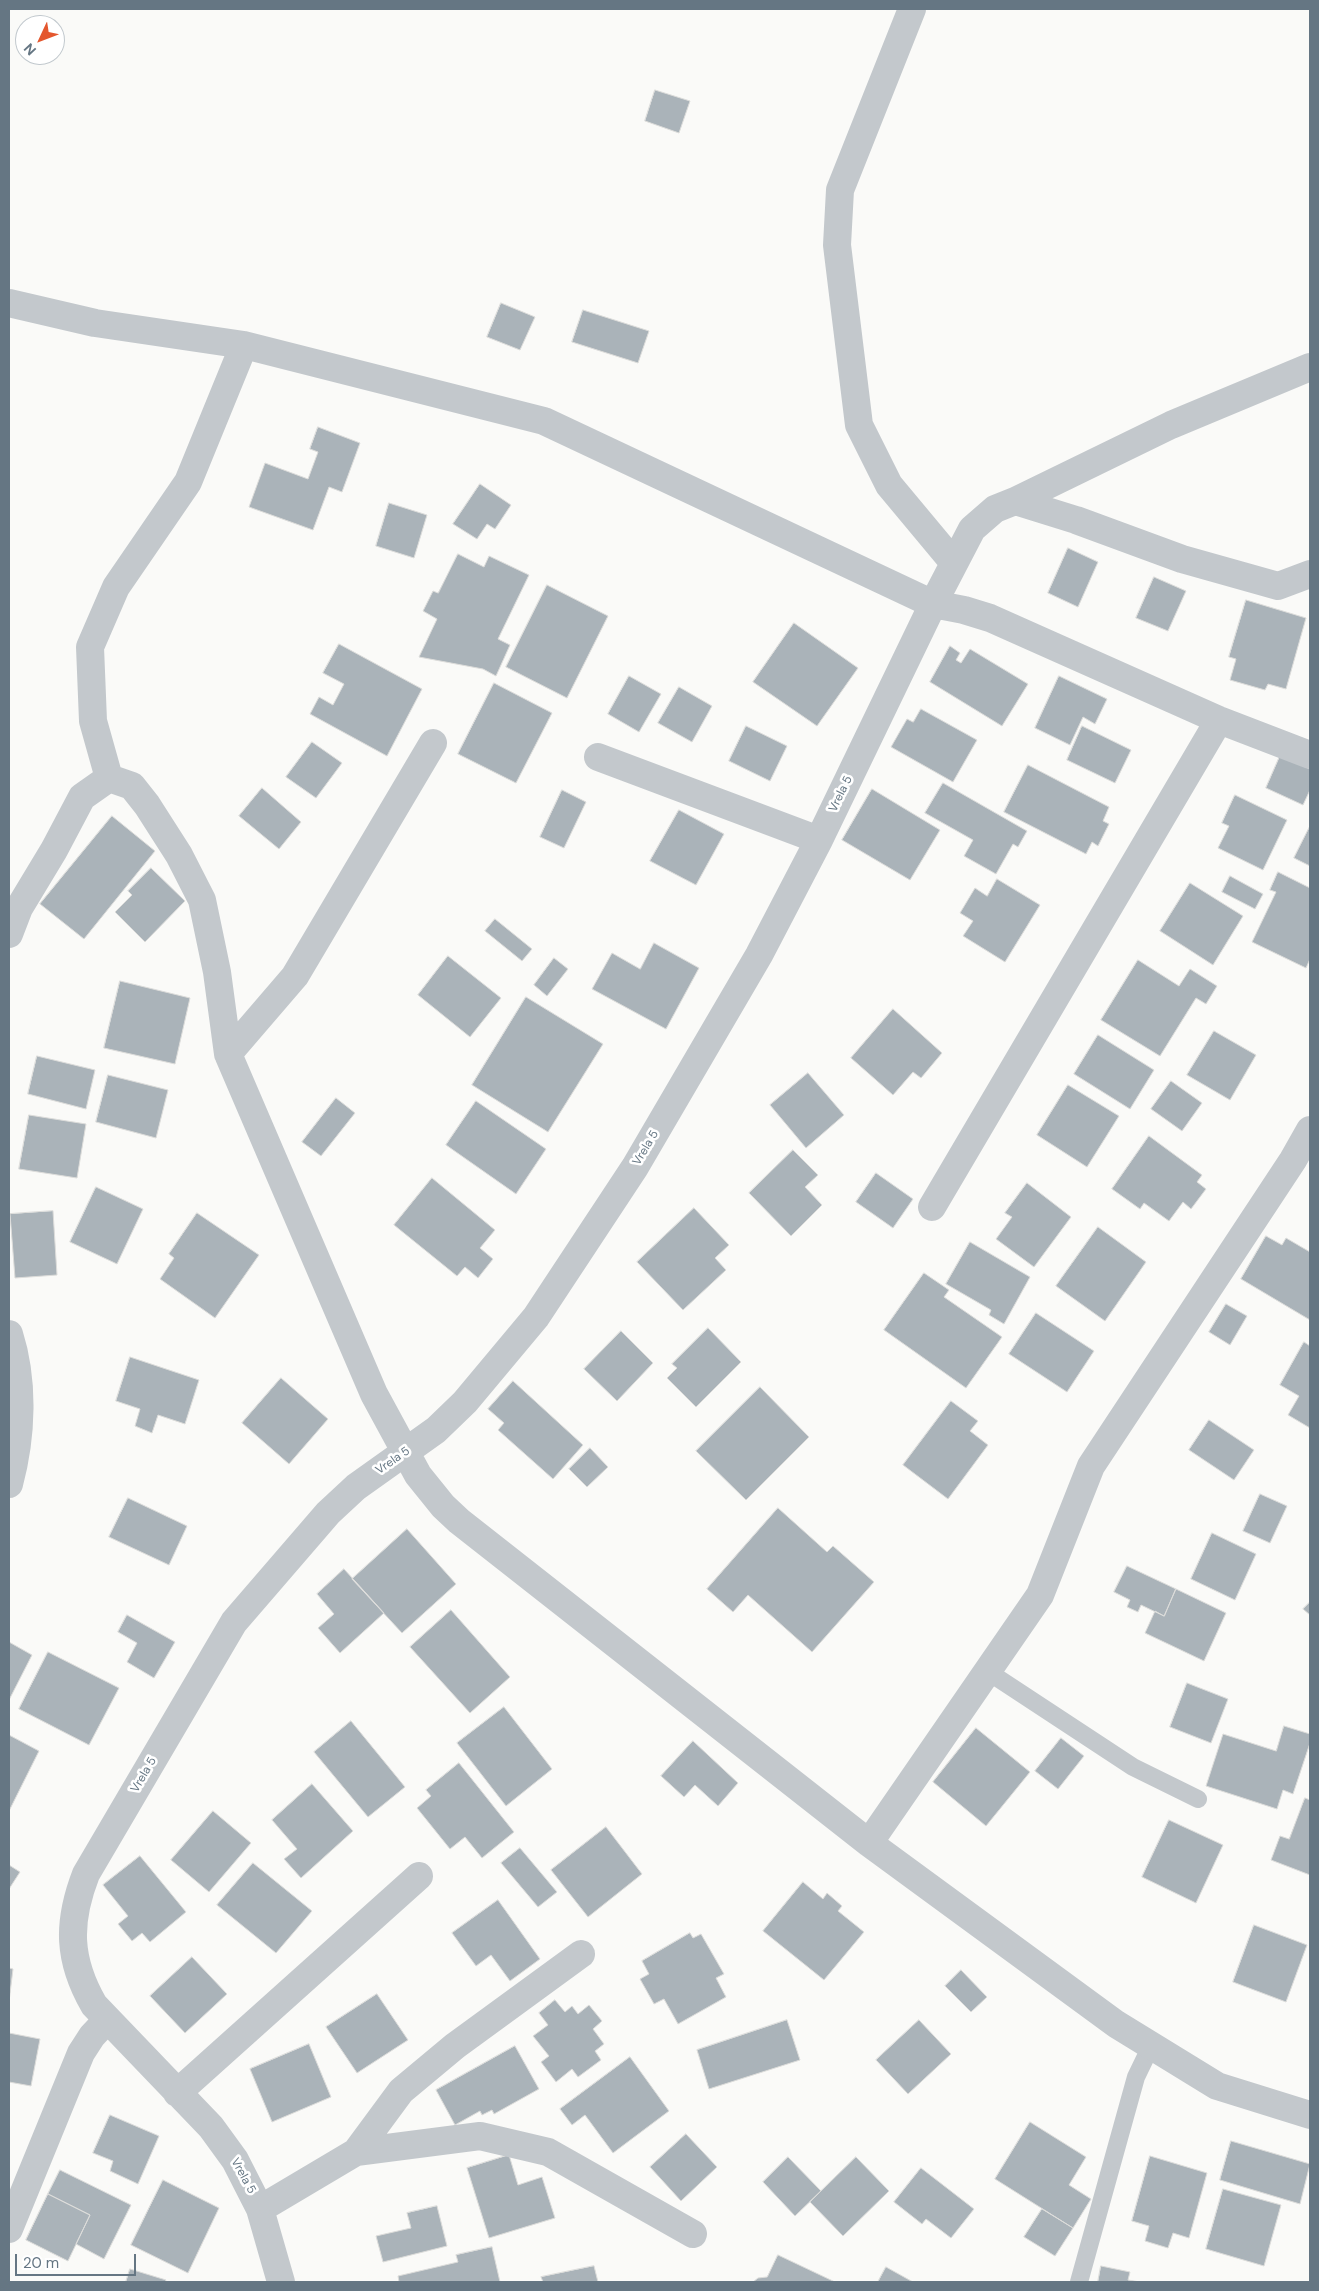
<!DOCTYPE html>
<html>
<head>
<meta charset="utf-8">
<style>
  body { margin:0 }
  #map { position:relative; width:1319px; height:2291px; overflow:hidden; background:#fafaf8; font-family:"DM Sans",sans-serif }
  canvas { display:block }
  .frame { position:absolute; inset:0; border:10px solid #657683; pointer-events:none }
  .north { position:absolute; left:15px; top:15px; width:50px; height:50px; box-sizing:border-box; background:#fff; border:1px solid #c1c8cd; border-radius:50%; rotate:227deg; font-size:14px; font-weight:700; line-height:20px; text-align:center; color:#657683 }
  .north::after { content:''; display:block; margin:auto; width:18px; height:22px; background:#e4572e; clip-path:polygon(50% 0,100% 100%,50% 72%,0 100%) }
  .scale { position:absolute; left:15px; top:2254px; width:121px; height:22px; box-sizing:border-box; border:2px solid #657683; border-top:0; padding-left:6px; font-size:15px; line-height:18px; white-space:nowrap; color:#657683; -webkit-text-stroke:4px #fff; paint-order:stroke }
</style>
</head>
<body>
<div id="map">
<canvas width="1319" height="2291"></canvas>
<div class="frame"></div>
<div class="north">N</div>
<div class="scale">20 m</div>
</div>
<script>
const c = document.querySelector('canvas').getContext('2d');
c.lineJoin = 'round';
function fill(path, color) {
  c.fillStyle = color;
  c.fill(path, 'evenodd');
}
function trace(path, color, width, dash) {
  c.strokeStyle = color;
  c.lineWidth = width;
  c.lineCap = dash ? 'butt' : 'round';
  c.setLineDash(dash || []);
  c.stroke(path);
}
function drawText(font, color, halo, rows, align = 'center') {
  c.font = font + ' "DM Sans",sans-serif';
  c.lineWidth = 5;
  c.setLineDash([]);
  c.textBaseline = 'middle';
  c.strokeStyle = halo;
  c.fillStyle = color;
  for (const [text, x, y, turn = 0] of rows) {
    c.save();
    c.translate(x, y);
    c.rotate((+turn || 0) * Math.PI / 180);
    c.textAlign = isNaN(turn) ? turn : align;
    if (halo) c.strokeText(text, 0, 0);
    c.fillText(text, 0, 0);
    c.restore();
  }
}
const building = new Path2D(`
  M655,90L690,101L679,133L645,121Z
  M501,303L535,317L520,350L487,337Z
  M583,310L649,331L638,363L572,342Z
  M318,427L360,443L342,492L329,487L313,530L249,507L265,463L308,479L318,452L310,449Z
  M480,484L511,505L495,529L487,524L477,539L453,524Z
  M389,503L427,515L414,558L376,546Z
  M1068,548L1098,562L1078,607L1048,593Z
  M458,554L484,567L489,556L529,575L498,639L510,645L496,676L483,669L419,657L437,619L423,611L433,591L438,593Z
  M1154,577L1186,591L1168,631L1136,618Z
  M547,585L608,616L567,698L506,667Z
  M1246,600L1306,618L1286,689L1268,684L1265,690L1230,680L1236,659L1229,657Z
  M794,623L858,668L817,726L753,682Z
  M339,644L422,689L387,756L310,714L319,697L333,705L344,684L323,673Z
  M950,646L960,653L956,660L961,663L970,649L1028,684L1002,726L930,682Z
  M629,676L661,694L639,732L608,714Z
  M1059,676L1107,699L1095,724L1083,717L1070,745L1035,728Z
  M494,683L552,713L516,783L458,754Z
  M679,687L712,706L692,742L658,723Z
  M921,709L977,740L953,782L891,747L907,719L913,722Z
  M746,726L787,746L770,781L729,761Z
  M1082,726L1131,750L1115,783L1067,760Z
  M312,742L342,763L316,798L286,777Z
  M1280,756L1310,769V790L1303,805L1266,788Z
  M1028,765L1109,807L1103,821L1109,824L1098,846L1092,842L1086,854L1004,812Z
  M943,783L1027,831L1018,847L1013,844L996,874L964,856L973,840L925,813Z
  M262,788L301,822L279,849L239,816Z
  M872,789L940,830L910,880L842,840Z
  M562,790L586,802L564,848L540,837Z
  M1235,795L1287,820L1263,870L1218,848L1229,826L1222,823Z
  M679,810L724,834L696,885L650,861Z
  M112,816L155,851L84,939L40,904Z
  M1310,826V866L1294,858Z
  M151,868L185,901L145,942L115,912L132,895L128,891Z
  M1278,872L1310,888V959L1306,968L1252,942L1276,892L1270,890Z
  M1230,876L1263,894L1255,909L1222,892Z
  M997,879L1040,905L1005,962L963,936L973,921L960,913L975,888L987,896Z
  M1190,883L1243,916L1213,965L1160,931Z
  M495,919L532,949L522,961L485,931Z
  M654,943L699,968L666,1029L592,989L612,953L640,969Z
  M448,956L501,998L470,1037L418,995Z
  M554,958L568,969L547,996L534,985Z
  M1138,960L1179,986L1190,969L1217,986L1206,1004L1196,998L1160,1056L1101,1020Z
  M120,981L190,998L175,1064L104,1048Z
  M526,997L603,1044L548,1132L472,1085Z
  M893,1009L942,1053L921,1078L913,1072L893,1095L851,1058Z
  M1214,1031L1256,1055L1230,1100L1187,1075Z
  M1098,1035L1154,1070L1130,1109L1074,1074Z
  M37,1056L95,1070L86,1109L28,1094Z
  M808,1073L844,1115L806,1148L770,1105Z
  M108,1075L168,1090L156,1138L96,1122Z
  M1171,1081L1202,1103L1182,1131L1151,1109Z
  M1068,1085L1119,1116L1087,1167L1037,1135Z
  M336,1098L355,1113L321,1156L302,1142Z
  M476,1101L546,1149L516,1194L446,1145Z
  M29,1115L86,1124L77,1178L19,1169Z
  M1149,1136L1202,1175L1197,1182L1206,1189L1191,1209L1183,1202L1169,1221L1144,1203L1140,1209L1112,1189Z
  M793,1150L818,1175L805,1187L822,1205L791,1236L749,1193Z
  M876,1173L913,1199L893,1228L856,1202Z
  M432,1178L495,1230L480,1248L493,1259L478,1278L465,1267L457,1276L394,1225Z
  M1027,1183L1071,1217L1034,1267L996,1239L1012,1217L1005,1213Z
  M96,1187L143,1209L117,1264L70,1242Z
  M694,1208L729,1245L715,1258L726,1270L683,1310L637,1262Z
  M53,1211L57,1275L15,1278L10,1214Z
  M197,1213L259,1255L215,1318L160,1279L174,1258L169,1254Z
  M1098,1227L1146,1262L1105,1321L1056,1286Z
  M1266,1236L1282,1245L1286,1238L1310,1252V1320L1241,1279Z
  M970,1242L1030,1277L1004,1324L989,1315L991,1310L946,1284Z
  M924,1273L949,1290L944,1297L1002,1337L966,1388L884,1330Z
  M1226,1304L1247,1316L1230,1345L1209,1332Z
  M1036,1313L1094,1351L1067,1392L1009,1354Z
  M708,1328L741,1362L696,1407L667,1378L677,1368L672,1364Z
  M621,1331L653,1363L617,1401L584,1369Z
  M1304,1342L1310,1346V1428L1288,1415L1299,1396L1280,1385Z
  M130,1357L199,1380L185,1424L158,1415L152,1433L135,1426L140,1409L116,1401Z
  M281,1378L328,1419L289,1464L242,1423Z
  M513,1381L583,1445L553,1479L498,1430L504,1423L488,1409Z
  M760,1387L809,1437L746,1500L696,1451Z
  M951,1401L978,1421L970,1431L988,1445L948,1499L903,1465Z
  M1209,1420L1254,1450L1234,1480L1189,1450Z
  M590,1448L608,1467L587,1487L569,1469Z
  M1260,1494L1287,1506L1270,1543L1243,1531Z
  M128,1498L187,1526L169,1565L109,1537Z
  M778,1508L827,1552L833,1546L874,1582L812,1652L748,1595L733,1612L707,1589Z
  M407,1529L456,1584L402,1633L352,1579Z
  M1212,1533L1256,1554L1235,1600L1191,1579Z
  M1127,1566L1176,1589L1164,1616L1141,1605L1138,1612L1127,1607L1130,1600L1114,1592Z
  M344,1569L384,1613L340,1653L318,1628L334,1614L317,1594Z
  M1176,1589L1226,1613L1204,1661L1145,1633L1155,1611L1164,1616Z
  M1310,1602V1615L1303,1609Z
  M451,1610L510,1677L470,1713L410,1647Z
  M127,1615L175,1642L154,1678L127,1662L137,1643L118,1632Z
  M9,1642L32,1655L9,1700Z
  M48,1652L119,1688L89,1745L19,1709Z
  M1187,1683L1228,1699L1211,1743L1170,1727Z
  M504,1707L552,1769L506,1806L457,1743Z
  M351,1721L405,1787L368,1817L314,1752Z
  M1284,1726L1310,1734V1743L1293,1794L1283,1790L1277,1809L1206,1786L1223,1734L1276,1751Z
  M976,1728L1030,1772L986,1826L933,1782Z
  M9,1735L39,1751L9,1811Z
  M1061,1738L1084,1756L1058,1789L1035,1771Z
  M693,1741L738,1783L718,1806L695,1785L684,1797L661,1776Z
  M459,1763L514,1832L482,1858L465,1837L450,1849L417,1808L431,1796L426,1790Z
  M312,1784L353,1831L301,1878L284,1859L297,1849L272,1820Z
  M1305,1798L1310,1800V1875L1271,1860L1280,1836L1289,1839Z
  M213,1811L251,1843L209,1892L171,1860Z
  M1169,1820L1223,1845L1196,1903L1142,1877Z
  M606,1827L642,1874L588,1917L551,1870Z
  M520,1848L557,1892L538,1907L501,1863Z
  M140,1856L186,1912L150,1942L142,1933L132,1941L118,1924L128,1916L103,1885Z
  M253,1863L312,1911L276,1953L217,1905Z
  M9,1865L20,1872L9,1889Z
  M803,1882L823,1899L827,1893L842,1906L838,1911L864,1932L824,1980L763,1931Z
  M498,1900L540,1959L510,1981L491,1955L476,1966L452,1933Z
  M1254,1925L1307,1945L1286,2002L1233,1982Z
  M690,1933L693,1938L701,1934L724,1974L716,1978L726,1997L678,2024L664,1999L654,2004L640,1979L649,1974L642,1961Z
  M192,1957L227,1994L185,2033L150,1996Z
  M9,1968L13,1969L9,2002Z
  M961,1970L987,1997L971,2012L945,1986Z
  M377,1994L408,2040L357,2073L326,2027Z
  M555,2000L565,2012L572,2006L578,2014L589,2005L602,2021L593,2029L604,2044L595,2051L601,2060L578,2077L572,2069L556,2082L541,2062L549,2056L533,2036L548,2025L539,2013Z
  M787,2020L800,2060L709,2089L697,2050Z
  M919,2020L951,2054L908,2094L876,2060Z
  M9,2033L40,2039L31,2086L9,2082Z
  M309,2044L331,2097L272,2122L250,2069Z
  M515,2046L539,2089L494,2114L492,2110L482,2115L480,2111L455,2125L436,2090Z
  M630,2057L669,2111L613,2153L585,2115L572,2125L560,2109Z
  M110,2115L159,2136L138,2184L110,2171L113,2161L93,2153Z
  M1030,2122L1086,2157L1069,2185L1091,2199L1073,2228L995,2179Z
  M686,2134L717,2167L681,2201L650,2167Z
  M1231,2141L1310,2164L1300,2204L1220,2180Z
  M509,2155L518,2185L542,2177L555,2218L489,2238L467,2168Z
  M1150,2156L1207,2173L1189,2238L1173,2233L1168,2248L1145,2241L1149,2226L1132,2221Z
  M788,2157L821,2191L795,2216L763,2182Z
  M856,2157L889,2191L843,2236L810,2202Z
  M921,2168L974,2209L951,2238L926,2219L922,2224L894,2202Z
  M60,2170L131,2205L104,2259L76,2244L90,2215L48,2194Z
  M163,2180L219,2208L188,2273L131,2245Z
  M1223,2189L1281,2205L1264,2266L1206,2249Z
  M48,2194L90,2215L68,2261L26,2240Z
  M437,2206L447,2246L383,2262L376,2236L411,2228L407,2213Z
  M1042,2209L1073,2228L1055,2256L1024,2237Z
  M492,2247L500,2282H399L398,2276L458,2262L456,2255Z
  M778,2255L835,2282H753L758,2278L767,2277Z
  M594,2266L598,2282H543L541,2277Z
  M1101,2266L1130,2272L1128,2280L1140,2282H1098Z
  M886,2267L913,2282H878Z
  M130,2269L166,2280L165,2282H126Z`);
const lane = new Path2D(`
  M987,1671L1133,1767L1198,1799
  M1079,2282L1136,2077L1151,2046`);
const street = new Path2D(`
  M912,9L840,190L837,245L859,425L889,485L954,563
  M9,303L95,323L244,345L544,421L933,604L972,529L995,509L1015,501L1076,520L1182,559L1278,586L1310,574
  M1015,501L1171,425L1310,367
  M598,757L819,840
  M109,778L132,786L147,805L179,855L202,900L217,972L228,1054L374,1394L418,1475L443,1506L459,1521L869,1843L1116,2024L1217,2086L1310,2115
  M109,778L93,721L90,647L116,587L188,482L244,345
  M9,934L19,908L54,850L82,797L109,778
  M228,1054L295,976L433,743
  M932,1207L1219,720
  M9,1334C24,1381 22,1436 9,1484
  M869,1843L1040,1595L1091,1466L1293,1160L1310,1130
  M177,2093L419,1876
  M356,2152L401,2091L455,2046L581,1954
  M260,2209L356,2152L480,2136L548,2152L693,2234
  M9,2229L81,2053L92,2036L107,2020
  M281,2282L260,2209L235,2160L211,2127L94,2005C68,1960 67,1923 86,1874L234,1622L328,1513L356,1487L436,1430L465,1402L536,1317L635,1167L759,955L819,840L933,604L964,610L990,618L1219,720L1310,755`);
const streetNames = [
  ["Vrela 5",841,794,-64],
  ["Vrela 5",646,1148,-59],
  ["Vrela 5",393,1461,-35],
  ["Vrela 5",144,1775,-60],
  ["Vrela 5",243,2176,61]
];
fill(building, '#aab3b9');
trace(building, '#dcdcda', 1);
trace(lane, '#c3c8cc', 18);
trace(street, '#c3c8cc', 28);
drawText('12px', '#657683', '#fff', streetNames);
</script>
</body>
</html>
